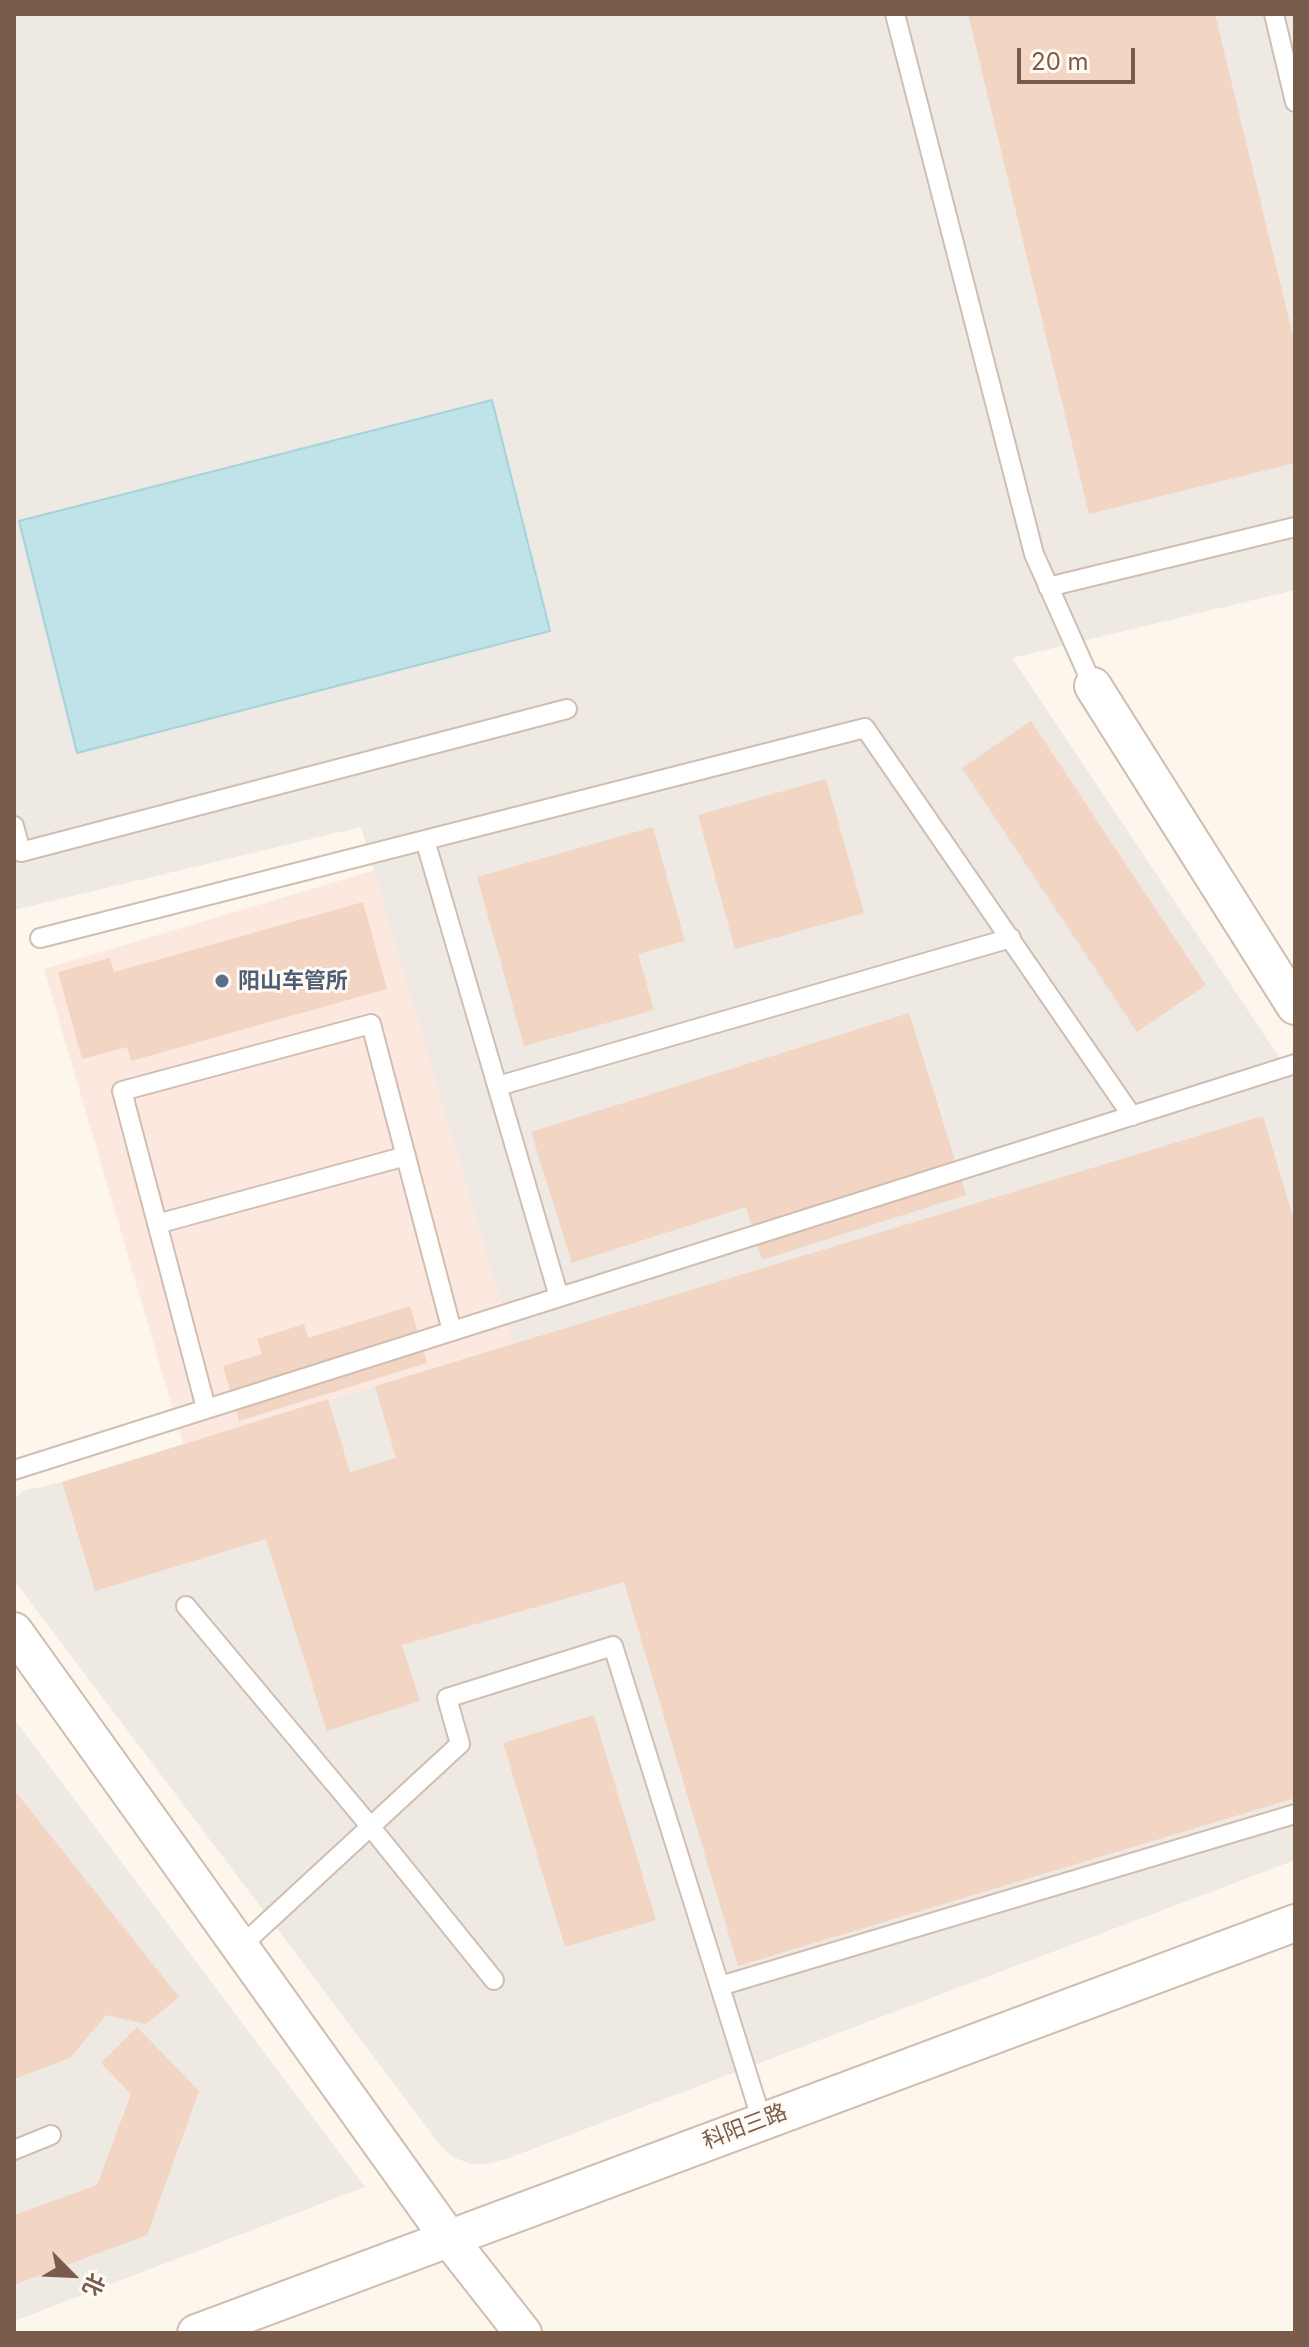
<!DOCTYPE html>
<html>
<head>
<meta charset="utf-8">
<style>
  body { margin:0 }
  #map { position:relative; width:1309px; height:2347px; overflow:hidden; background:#fdf6ec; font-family:Inter,"Noto Sans SC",sans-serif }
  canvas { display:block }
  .frame { position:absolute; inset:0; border:16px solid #7a5c4d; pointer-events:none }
  .north { position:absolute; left:32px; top:2235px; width:80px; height:80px; -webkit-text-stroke:6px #fffaf3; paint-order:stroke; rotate:114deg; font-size:22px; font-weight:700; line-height:32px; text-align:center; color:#7a5c4d }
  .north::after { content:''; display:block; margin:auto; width:28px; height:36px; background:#7a5c4d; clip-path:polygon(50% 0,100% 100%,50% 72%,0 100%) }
  .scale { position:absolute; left:1017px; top:48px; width:118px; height:36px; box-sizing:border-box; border:4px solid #7a5c4d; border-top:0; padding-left:10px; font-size:24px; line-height:28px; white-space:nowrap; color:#7a5c4d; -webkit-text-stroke:6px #fffaf3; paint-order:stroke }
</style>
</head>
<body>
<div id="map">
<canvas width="1309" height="2347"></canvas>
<div class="frame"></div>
<div class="north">北</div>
<div class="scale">20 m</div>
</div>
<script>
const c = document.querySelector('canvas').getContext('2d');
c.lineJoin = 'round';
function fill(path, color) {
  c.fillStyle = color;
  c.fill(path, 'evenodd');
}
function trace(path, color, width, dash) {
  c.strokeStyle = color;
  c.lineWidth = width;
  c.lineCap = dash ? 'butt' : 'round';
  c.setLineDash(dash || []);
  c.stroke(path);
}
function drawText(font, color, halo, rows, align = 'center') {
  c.font = font + ' Inter,"Noto Sans SC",sans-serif';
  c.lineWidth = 6;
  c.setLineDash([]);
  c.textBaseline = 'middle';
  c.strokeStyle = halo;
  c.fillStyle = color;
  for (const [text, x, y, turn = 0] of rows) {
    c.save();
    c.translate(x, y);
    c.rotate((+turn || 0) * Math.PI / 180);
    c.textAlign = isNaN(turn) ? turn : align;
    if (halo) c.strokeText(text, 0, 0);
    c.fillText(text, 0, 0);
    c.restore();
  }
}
const commercial = new Path2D(`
  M375,870L513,1343L183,1444L44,969Z`);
const industrial = new Path2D(`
  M14,14H1295V590L1012,658L1295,1081V1860L506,2159L485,2164H470L453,2157L441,2146L14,1580V1499L23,1491L62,1482L513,1343L361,827L14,910Z
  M14,1719L365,2187L14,2321Z`);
const water = new Path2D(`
  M492,400L550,631L77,753L19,521Z`);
const building = new Path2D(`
  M968,14H1215L1295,344V463L1089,514Z
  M1031,721L1206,985L1137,1032L962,768Z
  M826,779L864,913L735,949L698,815Z
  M653,827L685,941L638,954L654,1010L524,1046L477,877Z
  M363,902L387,989L131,1061L127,1047L82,1059L58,972L110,958L114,972Z
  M909,1013L966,1195L762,1260L746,1207L572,1263L531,1132Z
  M1263,1116L1295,1224V1798L738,1966L624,1582L402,1645L420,1701L327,1731L266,1539L95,1591L62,1482L328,1399L350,1472L396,1458L375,1386Z
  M410,1306L427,1363L239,1421L223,1366L262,1354L257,1339L304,1324L308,1338Z
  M594,1715L656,1920L565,1947L503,1743Z
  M14,1790L179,1997L146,2024L106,2015L70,2058L14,2079Z
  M137,2027L199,2091L147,2235L14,2285V2215L97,2185L131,2094L101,2063Z`);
const lane = new Path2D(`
  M895,14L1034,554L1093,686
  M1274,14L1295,102
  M1048,587L1295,527
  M14,826L21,852L567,709
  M425,840L559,1297
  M40,938L865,728L1132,1116
  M498,1086L1011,938
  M157,1224L406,1156
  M206,1408L122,1091L371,1024L452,1331
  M14,1470L1295,1064
  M186,1606L370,1826L494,1980
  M240,1947L460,1744L447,1698L613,1646L762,2121
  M720,1986L1295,1814
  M14,2150L51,2135`);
const street = new Path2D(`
  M1093,686L1295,1006
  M14,1631L450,2240L523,2333
  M196,2333L1295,1923`);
const markers = [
  [222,981,8,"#5c6f8a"]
];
const serviceNames = [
  ["阳山车管所",238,981]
];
const streetNames = [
  ["科阳三路",745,2127,-21]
];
fill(commercial, '#fde8e0');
fill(industrial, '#efe9e4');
fill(water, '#bfe3e8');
trace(water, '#a5d3da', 2);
fill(building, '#f3d5c3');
trace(lane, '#d1beb0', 22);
trace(street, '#d1beb0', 40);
trace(lane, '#fff', 18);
trace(street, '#fff', 36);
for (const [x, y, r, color] of markers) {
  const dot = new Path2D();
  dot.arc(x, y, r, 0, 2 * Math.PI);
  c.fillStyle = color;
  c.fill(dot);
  trace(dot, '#fffaf3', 3);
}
drawText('bold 22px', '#4e5e75', '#fffaf3', serviceNames, 'left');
drawText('22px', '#7a5c4d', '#fffaf3', streetNames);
</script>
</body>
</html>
